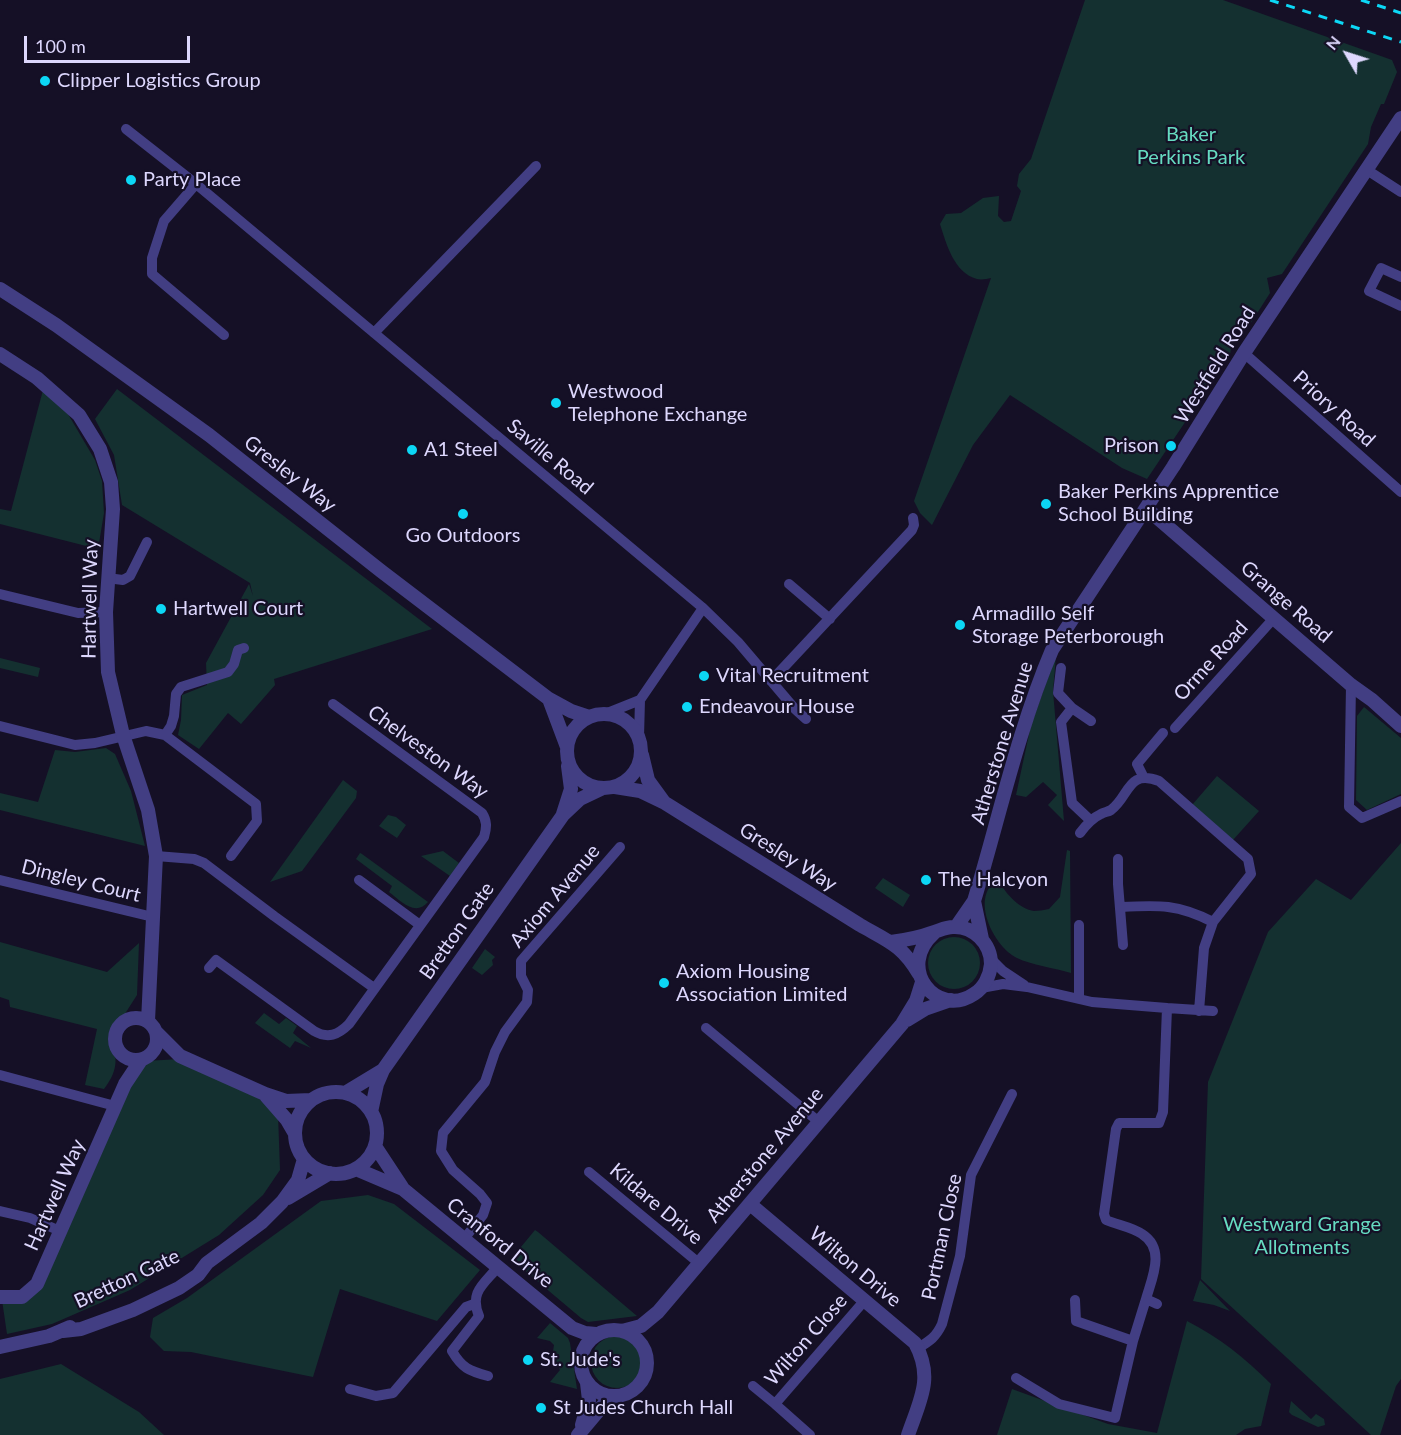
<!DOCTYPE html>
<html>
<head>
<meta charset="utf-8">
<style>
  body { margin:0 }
  #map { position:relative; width:1401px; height:1435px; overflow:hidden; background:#151026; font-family:Lato,sans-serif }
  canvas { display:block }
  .north { position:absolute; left:1317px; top:24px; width:60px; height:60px; -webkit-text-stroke:4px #151026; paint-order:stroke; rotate:309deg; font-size:16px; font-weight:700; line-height:24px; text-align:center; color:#ddd7fd }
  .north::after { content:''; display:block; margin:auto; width:21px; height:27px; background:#ddd7fd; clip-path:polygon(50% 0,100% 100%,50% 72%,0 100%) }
  .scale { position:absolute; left:24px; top:36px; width:166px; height:27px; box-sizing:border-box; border:3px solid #ddd7fd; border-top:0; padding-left:8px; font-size:18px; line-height:21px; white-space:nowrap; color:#ddd7fd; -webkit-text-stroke:4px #151026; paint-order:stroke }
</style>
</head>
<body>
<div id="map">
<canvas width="1401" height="1435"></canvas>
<div class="north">N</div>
<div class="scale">100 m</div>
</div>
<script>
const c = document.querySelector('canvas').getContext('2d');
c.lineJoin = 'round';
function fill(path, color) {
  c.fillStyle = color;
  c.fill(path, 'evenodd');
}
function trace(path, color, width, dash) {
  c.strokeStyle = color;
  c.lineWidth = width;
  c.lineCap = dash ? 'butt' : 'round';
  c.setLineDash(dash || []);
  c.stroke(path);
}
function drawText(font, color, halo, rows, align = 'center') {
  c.font = font + ' Lato,sans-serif';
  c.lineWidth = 4.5;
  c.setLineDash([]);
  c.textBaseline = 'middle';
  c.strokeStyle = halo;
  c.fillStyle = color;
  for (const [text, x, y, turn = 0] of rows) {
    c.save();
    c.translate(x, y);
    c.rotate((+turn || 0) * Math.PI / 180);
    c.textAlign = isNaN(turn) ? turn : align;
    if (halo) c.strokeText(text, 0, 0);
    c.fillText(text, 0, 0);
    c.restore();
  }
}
const green = new Path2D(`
  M1085,0H1223L1392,60L1397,72L1384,104H1381L1371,127L1368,144L1282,274L1267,278L1270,293L1247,329L1234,328L1230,355L1147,479L1122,468L1010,395L973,445L932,525L920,513L914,501L991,278C987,279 981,280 977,279C954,273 946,243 940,224L946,214L961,213L983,198L999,196L998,216L1004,222L1011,221L1021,191L1017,186L1019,174L1031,159Z
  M117,389L432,629L274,679L275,685L241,724L228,713L199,749L178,735L181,720L182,695L207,685L206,663L249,584L253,596L250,583L122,505L114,455L95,419Z
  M43,390L68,414L95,460L102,481L104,513L98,549L0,524V509L11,511Z
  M1056,656L1053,691L1064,821L1048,805L1057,795L1043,782L1026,797L1016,795L1031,725Z
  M0,658L40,668L38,677L0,668Z
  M1364,707L1401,738V794L1367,810L1356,800L1357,716Z
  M106,748L115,754L131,791L145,846L0,810V793L38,802L55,750L75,752Z
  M1217,776L1259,811L1233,840L1192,805Z
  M343,780L357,791L356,798L302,871L270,882Z
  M388,815L396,817L406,825L397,838L379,826Z
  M1401,843V1379L1396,1386L1380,1435H1371L1201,1279L1208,1082L1268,932L1316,879L1351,900Z
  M1067,850L1070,851L1071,973C1055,968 1031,965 1017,958C995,947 972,903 993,883H1000C1007,895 1020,909 1034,911C1038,911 1044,910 1049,909L1060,897Z
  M443,851L459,863L450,876L421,856Z
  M360,853L362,854L428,902C415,917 401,901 389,892L392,886L356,859Z
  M883,878L910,895L903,907L875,888Z
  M928 963a26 26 0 1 1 52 0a26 26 0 1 1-52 0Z
  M0,942L107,972L139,943L137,995L112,1034C116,1058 120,1068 104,1089L85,1085L97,1029L10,1007L9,1000L0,997Z
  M485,949L495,957L492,960L493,965L482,975L472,968Z
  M264,1013L279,1024L286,1018L297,1026L293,1033L311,1048L295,1041L290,1048L255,1023Z
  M180,1059L254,1095L278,1114L280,1170L263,1195L219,1235L130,1290L52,1324L7,1334L2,1300H23L129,1086L146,1061Z
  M368,1195L394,1204L480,1270L437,1321L340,1289L313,1377L191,1352L164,1351L150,1337L153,1318L187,1298L321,1201Z
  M535,1230L538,1232L637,1316L588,1322L581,1318L511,1259Z
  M1200,1280L1230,1311L1214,1305L1193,1301Z
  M1187,1321C1220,1338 1244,1357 1271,1384L1261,1426L1245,1429L1236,1435H997L1012,1389L1108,1424L1157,1433Z
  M550,1323L568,1338L570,1343L577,1389L550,1382L560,1370L558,1366L551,1364L554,1345L550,1341L537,1338Z
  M591 1362a26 26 0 1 1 52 0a26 26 0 1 1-52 0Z
  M61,1364L139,1412L164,1435H0V1379Z
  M1291,1401L1311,1419L1316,1414L1324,1419L1325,1425L1318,1427L1292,1415L1289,1412Z`);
const minor = new Path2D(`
  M126,129L196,184L703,608L738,642L795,709L806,719
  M1367,170L1401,192
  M196,184L164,221L152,258V274L224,335
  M1401,277L1381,268L1369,291L1401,306
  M374,333L536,166
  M1244,353L1401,492
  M107,578L123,580L130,576L147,542
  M789,584L830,619
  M0,594L78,613L106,612
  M1061,668L1058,693L1072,708L1061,722L1072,803L1090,820
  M771,681L912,530L914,525L913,518
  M1351,685L1349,807L1362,818L1401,801
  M1072,708L1091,721
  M605,714L640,700L703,608
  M0,726L75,745L95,743L146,731L165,735L256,804L257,821L231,856
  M1175,728L1274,618
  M165,735L171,726L174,716L176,694L181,687L228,672L234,664L238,650L244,648
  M639,737L640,700
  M1144,778L1137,764L1163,733
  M1080,833C1086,825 1092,818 1101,814C1104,812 1108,812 1111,810C1130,796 1127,769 1159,781L1248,859L1251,874L1213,922L1204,948L1199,1011
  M156,856L194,859L204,863L274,916L374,988
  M1118,859V884L1123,945
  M0,880L153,917
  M359,880L420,925
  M1121,907C1159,905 1178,904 1213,922
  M991,959L1003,971L1024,985
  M209,968L216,960L314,1031C328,1039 338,1035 349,1024L484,837C487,827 487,821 482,813L333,704
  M981,988L1003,984L1027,987L1092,1002L1167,1008L1163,1112L1159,1123H1119L1116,1129L1104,1214L1106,1220C1118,1225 1132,1227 1142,1234C1166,1249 1152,1278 1146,1299L1157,1304
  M1079,999V925
  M1167,1008L1213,1011
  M706,1028L819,1122
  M0,1075L115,1106
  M589,1172L700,1264
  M0,1211L30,1218L60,1231
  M464,1239L483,1215L487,1203L480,1194L453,1170L441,1151L443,1133L485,1082L495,1052L505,1032L527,1002L528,990L521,976V961L620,847
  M1075,1300L1076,1321L1133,1341
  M918,1348C930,1341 936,1337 942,1324L960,1256L971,1175L1012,1094
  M488,1376C469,1371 462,1368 452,1351L479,1316C469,1292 484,1284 498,1267
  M1016,1378L1059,1404L1115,1418L1133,1341L1146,1299
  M753,1386L775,1404
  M350,1389L376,1396L393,1393L466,1307L474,1304
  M810,1435L775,1404L865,1300`);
const tertiary = new Path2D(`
  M0,289L56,325L209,435L381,571L549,699L571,711L589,717
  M0,354L37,378L79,415L100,449L111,482L113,509L106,612L108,672L123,735L148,810L156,856L148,1021
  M1146,508L1351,685L1372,700L1401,726
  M549,699L567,747
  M567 751a37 37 0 1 1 74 0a37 37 0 1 1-74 0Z
  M642,755L648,780L664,802
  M615,787L640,791L665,803L860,925C888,941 902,945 919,974
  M563,814L571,789L568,766
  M974,901L982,939
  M956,927L974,901C999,818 1018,730 1052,650L1173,467L1244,353L1401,118
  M891,942C905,940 918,938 931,933C939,931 945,927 953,927C973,926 991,943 991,964C990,976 984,988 974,994C937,1019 895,968 934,933
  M115 1039a21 21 0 1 1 42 0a21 21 0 1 1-42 0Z
  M907,1020L925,1009L951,1000
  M157,1033L180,1056L265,1094L286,1101L311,1100
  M295 1133a41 41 0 1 1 82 0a41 41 0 1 1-82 0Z
  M345,1093L383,1070
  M266,1096L287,1120L294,1132
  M371,1112L377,1084L383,1070L563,815L580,799L601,789
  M375,1146L402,1187
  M356,1169L403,1189L572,1328L585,1333L596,1334
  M288,1198L330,1173
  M750,1204L915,1343C934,1378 920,1400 908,1435
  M0,1297H22L37,1284L125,1084L141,1060
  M581 1363a33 33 0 1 1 66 0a33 33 0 1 1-66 0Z
  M63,1331L81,1329L133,1310L179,1288L198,1275L207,1263L261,1223L282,1202L298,1180L304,1159
  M622,1331L641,1326L658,1312L902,1024L916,1001L922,982
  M0,1347L49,1336L70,1327
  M582,1425L589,1400L587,1383
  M578,1435L610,1397`);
const rail = new Path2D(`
  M1270,0L1401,42
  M1361,0L1401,13`);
const markers = [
  [45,81,6,"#0cd7f5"],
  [131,180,6,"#0cd7f5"],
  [556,403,6,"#0cd7f5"],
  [1171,446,6,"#0cd7f5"],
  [412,450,6,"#0cd7f5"],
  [1046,504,6,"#0cd7f5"],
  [463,514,6,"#0cd7f5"],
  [161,609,6,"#0cd7f5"],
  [960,625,6,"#0cd7f5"],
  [704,676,6,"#0cd7f5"],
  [687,707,6,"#0cd7f5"],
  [926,880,6,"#0cd7f5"],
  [664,983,6,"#0cd7f5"],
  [528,1360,6,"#0cd7f5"],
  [541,1408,6,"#0cd7f5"]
];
const poiNames = [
  ["Clipper Logistics Group",57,81],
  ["Party Place",143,180],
  ["Westwood",568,392],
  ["Telephone Exchange",568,415],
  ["Prison",1159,446,"right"],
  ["A1 Steel",424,450],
  ["Baker Perkins Apprentice",1058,492],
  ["School Building",1058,515],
  ["Go Outdoors",463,536,"center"],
  ["Hartwell Court",173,609],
  ["Armadillo Self",972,614],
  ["Storage Peterborough",972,637],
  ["Vital Recruitment",716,676],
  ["Endeavour House",699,707],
  ["The Halcyon",938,880],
  ["Axiom Housing",676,972],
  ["Association Limited",676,995],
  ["St. Jude's",540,1360],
  ["St Judes Church Hall",553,1408]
];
const parkNames = [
  ["Baker",1191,135],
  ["Perkins Park",1191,158],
  ["Westward Grange",1302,1225],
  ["Allotments",1302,1248]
];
const streetNames = [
  ["Westfield Road",1215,365,-58],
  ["Priory Road",1334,409,42],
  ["Saville Road",550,457,40],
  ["Gresley Way",290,474,38],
  ["Hartwell Way",90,599,-89],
  ["Grange Road",1286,602,41],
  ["Orme Road",1211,661,-48],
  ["Atherstone Avenue",1002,743,-73],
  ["Chelveston Way",428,752,36],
  ["Gresley Way",788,857,32],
  ["Dingley Court",81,881,14],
  ["Axiom Avenue",555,896,-50],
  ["Bretton Gate",457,931,-55],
  ["Atherstone Avenue",765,1155,-50],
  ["Hartwell Way",55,1195,-66],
  ["Kildare Drive",656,1204,40],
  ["Portman Close",942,1237,-78],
  ["Cranford Drive",500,1243,39],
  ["Wilton Drive",855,1267,40],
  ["Bretton Gate",127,1279,-25],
  ["Wilton Close",806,1340,-49]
];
fill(green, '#143030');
trace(minor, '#423e83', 10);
trace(tertiary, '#423e83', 14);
trace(rail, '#0cd7f5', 3, [9, 8]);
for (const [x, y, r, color] of markers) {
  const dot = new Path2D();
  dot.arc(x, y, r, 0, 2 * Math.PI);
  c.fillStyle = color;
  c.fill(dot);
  trace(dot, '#151026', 2);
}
drawText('20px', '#ddd7fd', '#151026', poiNames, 'left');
drawText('20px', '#66dbc1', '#151026', parkNames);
drawText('20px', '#ddd7fd', '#151026', streetNames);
</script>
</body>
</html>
